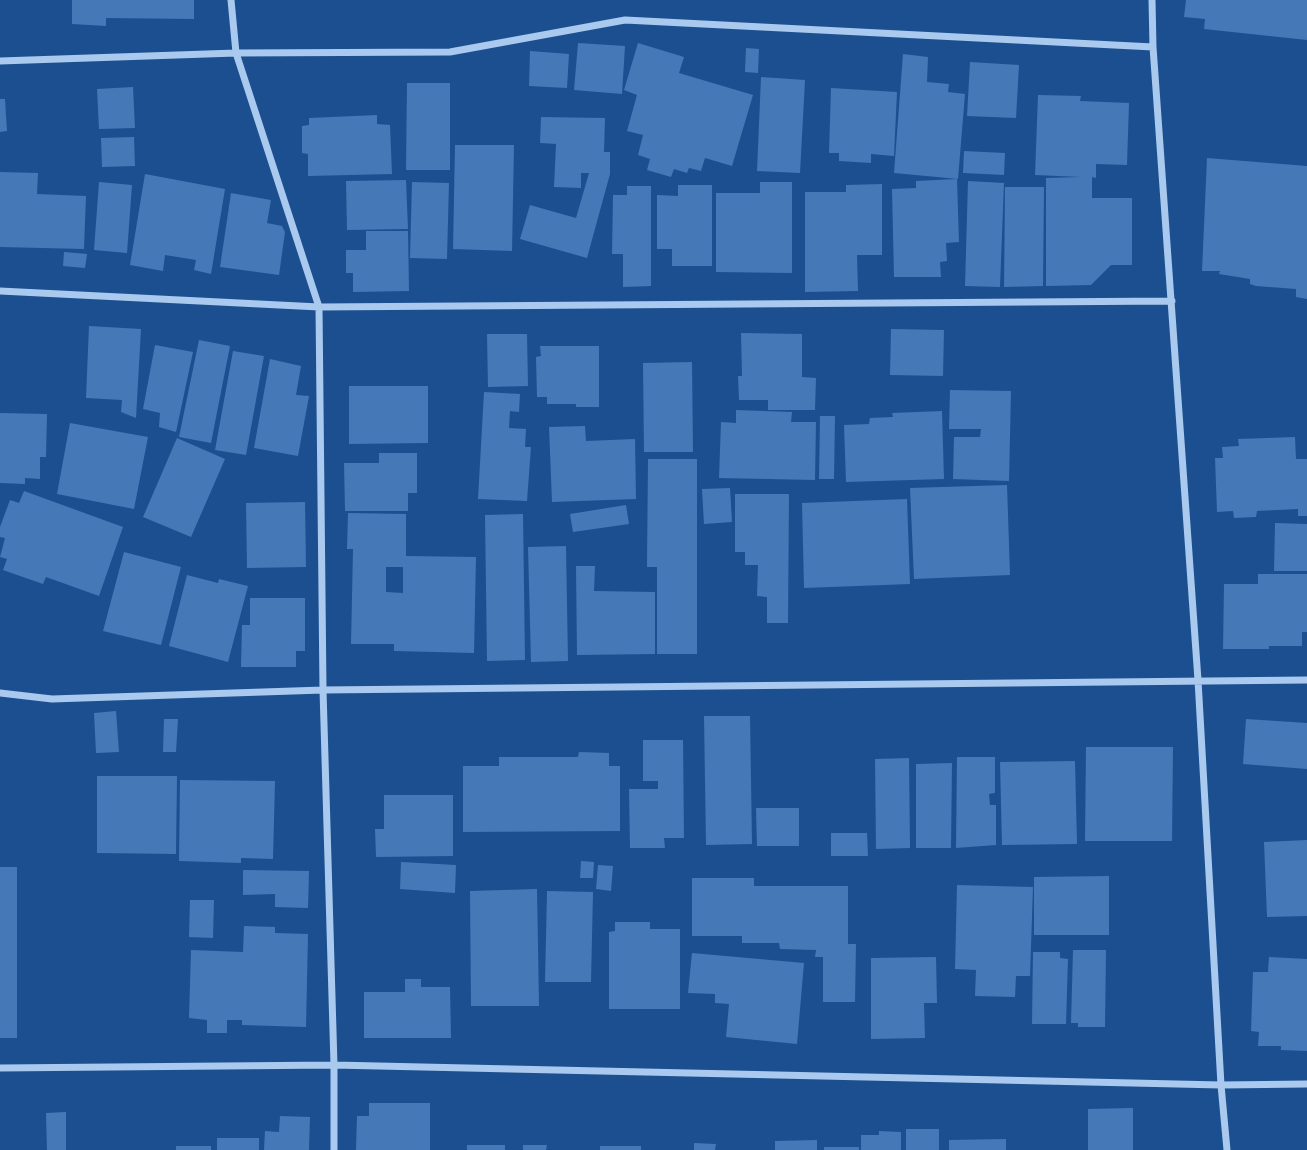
<!DOCTYPE html>
<html>
<head>
<meta charset="utf-8">
<style>
  body { margin:0 }
  canvas { display:block; background:#1b4f8f }
</style>
</head>
<body>
<canvas width="1307" height="1150"></canvas>
<script>
const c = document.querySelector('canvas').getContext('2d');
c.lineJoin = 'round';
function fill(path, color) {
  c.fillStyle = color;
  c.fill(path, 'evenodd');
}
function trace(path, color, width, dash) {
  c.strokeStyle = color;
  c.lineWidth = width;
  c.lineCap = dash ? 'butt' : 'round';
  c.setLineDash(dash || []);
  c.stroke(path);
}
const building = new Path2D(`
  M72,0H194V19L106,18V26L72,24Z
  M1186,0H1307V40L1204,29L1205,19L1184,17Z
  M578,43L625,46L622,94L574,90Z
  M638,43L684,57L679,73L753,95L732,166L705,158L701,171L689,168L687,173L674,169L671,177L647,170L650,159L638,155L643,135L627,131L637,95L624,90Z
  M746,48L759,49L758,73L745,72Z
  M530,51L569,54L567,88L529,86Z
  M903,54L928,57L927,82L949,84L948,92L965,94L958,179L894,173Z
  M970,62L1019,65L1016,118L967,116Z
  M761,77L805,80L800,173L757,171Z
  M407,83H450V170H406Z
  M133,87L135,128L99,129L97,89Z
  M831,88L897,92L894,156L871,154V163L839,161V153H829Z
  M1038,95L1081,96L1080,101L1129,103L1127,165L1096,164V178L1092,177V198H1132V265H1111L1091,285L1046,286V178L1081,177L1035,175Z
  M0,99H5L7,131L0,132Z
  M377,115V124L390,125L392,174L308,176V154L302,153V126L309,125V118Z
  M541,117L605,118L604,152H610V174L587,258L520,239L530,205L576,218L589,173H581V188L554,187L556,144L540,143Z
  M134,137L135,166L102,167L101,138Z
  M455,145H514L512,251L453,249Z
  M964,151L1005,153L1004,175L963,173Z
  M1207,158L1307,166V299L1296,297V289L1256,286L1250,284V279L1219,274L1220,271H1202Z
  M0,172L38,173L37,194L86,196L84,249L0,247Z
  M145,174L225,189L211,274L194,270L196,260L165,255L163,271L130,265Z
  M957,179L959,242L946,243L947,261L940,262L941,277H894L892,189L916,188V181Z
  M406,180L408,229L347,230L346,181Z
  M968,181L1004,183L1000,287L965,286Z
  M99,182L132,185L127,253L94,250Z
  M412,182L449,183L447,259L410,258Z
  M760,182H792V273L716,272V193H760Z
  M882,184V255H857L858,291L805,292V192H846V185Z
  M678,185H712V266H672V249H657V195L678,196Z
  M627,186H651V286L623,287V254H612L613,195H627Z
  M1005,187H1044L1043,286L1004,287Z
  M231,193L271,200L267,223L282,226L285,232L279,275L220,267Z
  M366,231H408L409,291L353,292V273H346V250H366Z
  M64,252L87,254L85,268L63,266Z
  M89,326L141,329L136,418L121,412L122,400L86,398Z
  M891,329L944,330L943,376L890,375Z
  M741,333L802,334V377L816,378L815,410H768V400H739L738,376H742Z
  M487,334H527L528,386L488,387Z
  M199,340L230,346L211,443L179,437Z
  M155,345L193,352L176,432L159,427L160,413L143,409Z
  M540,346H599V407H576V404H547V397H537L536,357L541,356Z
  M233,351L264,356L246,455L215,450Z
  M270,359L301,366L296,395L309,396L298,456L254,448Z
  M692,362L693,452H644L643,363Z
  M349,386H428V443L349,444Z
  M950,390L1011,391L1009,481L953,479L954,437H980L981,429H949Z
  M484,392L520,394L519,412L510,411L509,428L526,429L525,447H531L527,501L478,499Z
  M736,410L792,412L791,422H816L815,480L719,478L721,422L736,423Z
  M942,411L944,479L846,482L844,425L869,424L870,418L893,417L892,413Z
  M0,413L47,414L46,457H40V479L25,478V484L0,483Z
  M820,416H835L834,479H819Z
  M70,423L148,437L134,509L57,494Z
  M585,426L586,441L635,439L636,499L552,502L549,427Z
  M1295,437L1296,459H1307V516H1298V509L1257,511L1256,517L1234,518L1233,511L1217,512L1215,458H1223L1222,447L1239,446L1238,439Z
  M177,438L225,459L191,537L143,517Z
  M379,453H417V493H408V511H345L344,463H379Z
  M648,459H697V654H657V567H647Z
  M1007,485L1010,575L914,579L910,488Z
  M730,488L732,522L704,524L702,489Z
  M24,491L123,527L99,596L46,577L43,584L3,570L7,559L0,557L5,538L0,537V527L10,500L19,503Z
  M735,494H789L788,623H767V597L757,596L758,565H745V552H735Z
  M907,499L910,584L804,588L802,503Z
  M305,502L306,567L247,568L246,503Z
  M626,505L629,524L573,532L570,514Z
  M348,513L406,514V556L476,557L474,653L394,651V644H351L353,549H347ZM386,567H403V593L386,592Z
  M523,514L525,660L487,661L485,515Z
  M1275,523L1307,524V571H1274Z
  M566,546L568,661L531,662L528,547Z
  M124,552L181,567L161,645L103,631Z
  M576,566H595L594,591L655,592V654L577,655Z
  M1258,574H1307V632H1302V646H1269V649H1223L1224,584H1258Z
  M187,575L218,583L219,579L248,586L228,662L169,646Z
  M250,598H305V651H296V667H241L242,625H250Z
  M116,711L119,752L96,753L94,713Z
  M704,716H750L752,844L706,845Z
  M164,719H178L176,752H163Z
  M1246,719L1307,723V769L1243,764Z
  M643,740H683L684,838H664L665,848H630L629,789H658V781H643Z
  M1086,747H1173L1172,841H1085Z
  M579,752L609,753V766H620V831L463,832V766H499V757H578Z
  M957,757H995V793L989,794L990,805H996V845L956,848Z
  M909,758L910,848L876,849L875,759Z
  M1075,761L1077,844L1002,845L1000,762Z
  M952,763L951,848H916V764Z
  M97,776H177L176,854L97,853Z
  M180,780L275,781L273,859L241,858V863L179,861Z
  M384,795H453V856L376,857L375,829H384Z
  M756,808H799V846H757Z
  M831,833H867L868,856H831Z
  M1307,840V916L1267,917L1264,842Z
  M581,861L594,862L593,878H580Z
  M401,862L456,865L455,893L400,889Z
  M598,865L613,866L611,891L596,889Z
  M0,867H17V1038H0Z
  M243,870L309,871L308,908L275,907V894L243,895Z
  M1109,876V935H1034V877Z
  M692,878H754V886H848V944H856L855,1002H823V957H815L816,950L780,949L779,943H742V936H692Z
  M957,885L1033,887L1030,976H1016L1015,997L975,996L976,970L955,969Z
  M537,889L539,1006H471L470,891Z
  M547,891L593,892L591,982H545Z
  M190,900H214L213,938L189,937Z
  M615,922H650V929H680V1009H609V932L615,931Z
  M244,926L275,927V933L308,934L306,1027L242,1025V1020H227V1033H207V1020L189,1018L191,950L243,952Z
  M1073,950H1106L1105,1027H1078V1023H1071Z
  M1033,952H1060V958L1068,959L1066,1024H1032Z
  M692,953L804,963L797,1044L726,1037L729,1004L715,1003V994L688,993Z
  M936,957L937,1003H924L925,1038L871,1039V958Z
  M1269,957L1307,959V1051L1281,1050V1046H1258L1259,1032L1251,1031L1253,972H1268Z
  M405,979H421V987H450L451,1038H364V992H405Z
  M369,1103H430V1150H356L357,1116H369Z
  M1133,1108V1150H1088V1109Z
  M66,1112V1150H47L46,1113Z
  M280,1116L310,1117L309,1150H264L265,1131L279,1132Z
  M906,1129H939V1150H906Z
  M879,1131L901,1132V1150H861V1135H879Z
  M217,1138H259V1150H217Z
  M1006,1139V1150H949V1140Z
  M817,1140V1150H775V1141Z
  M694,1143L716,1144L715,1150H694Z
  M467,1145H505V1150H467Z
  M523,1145H547L546,1150H523Z
  M176,1146H211V1150H176Z
  M600,1146H641V1150H600Z
  M824,1147H859V1150H824Z`);
const street = new Path2D(`
  M231,0L236,53L319,307L323,690L334,1065V1150
  M1152,0L1153,47L1198,680L1221,1085L1227,1150
  M0,61L236,53L450,52L625,20L1153,47
  M0,291L319,307L1172,301
  M0,693L52,699L323,690L1307,680
  M0,1068L334,1065L1221,1085L1307,1084`);
fill(building, '#4478b7');
trace(street, '#a9c9ee', 7);
</script>
</body>
</html>
